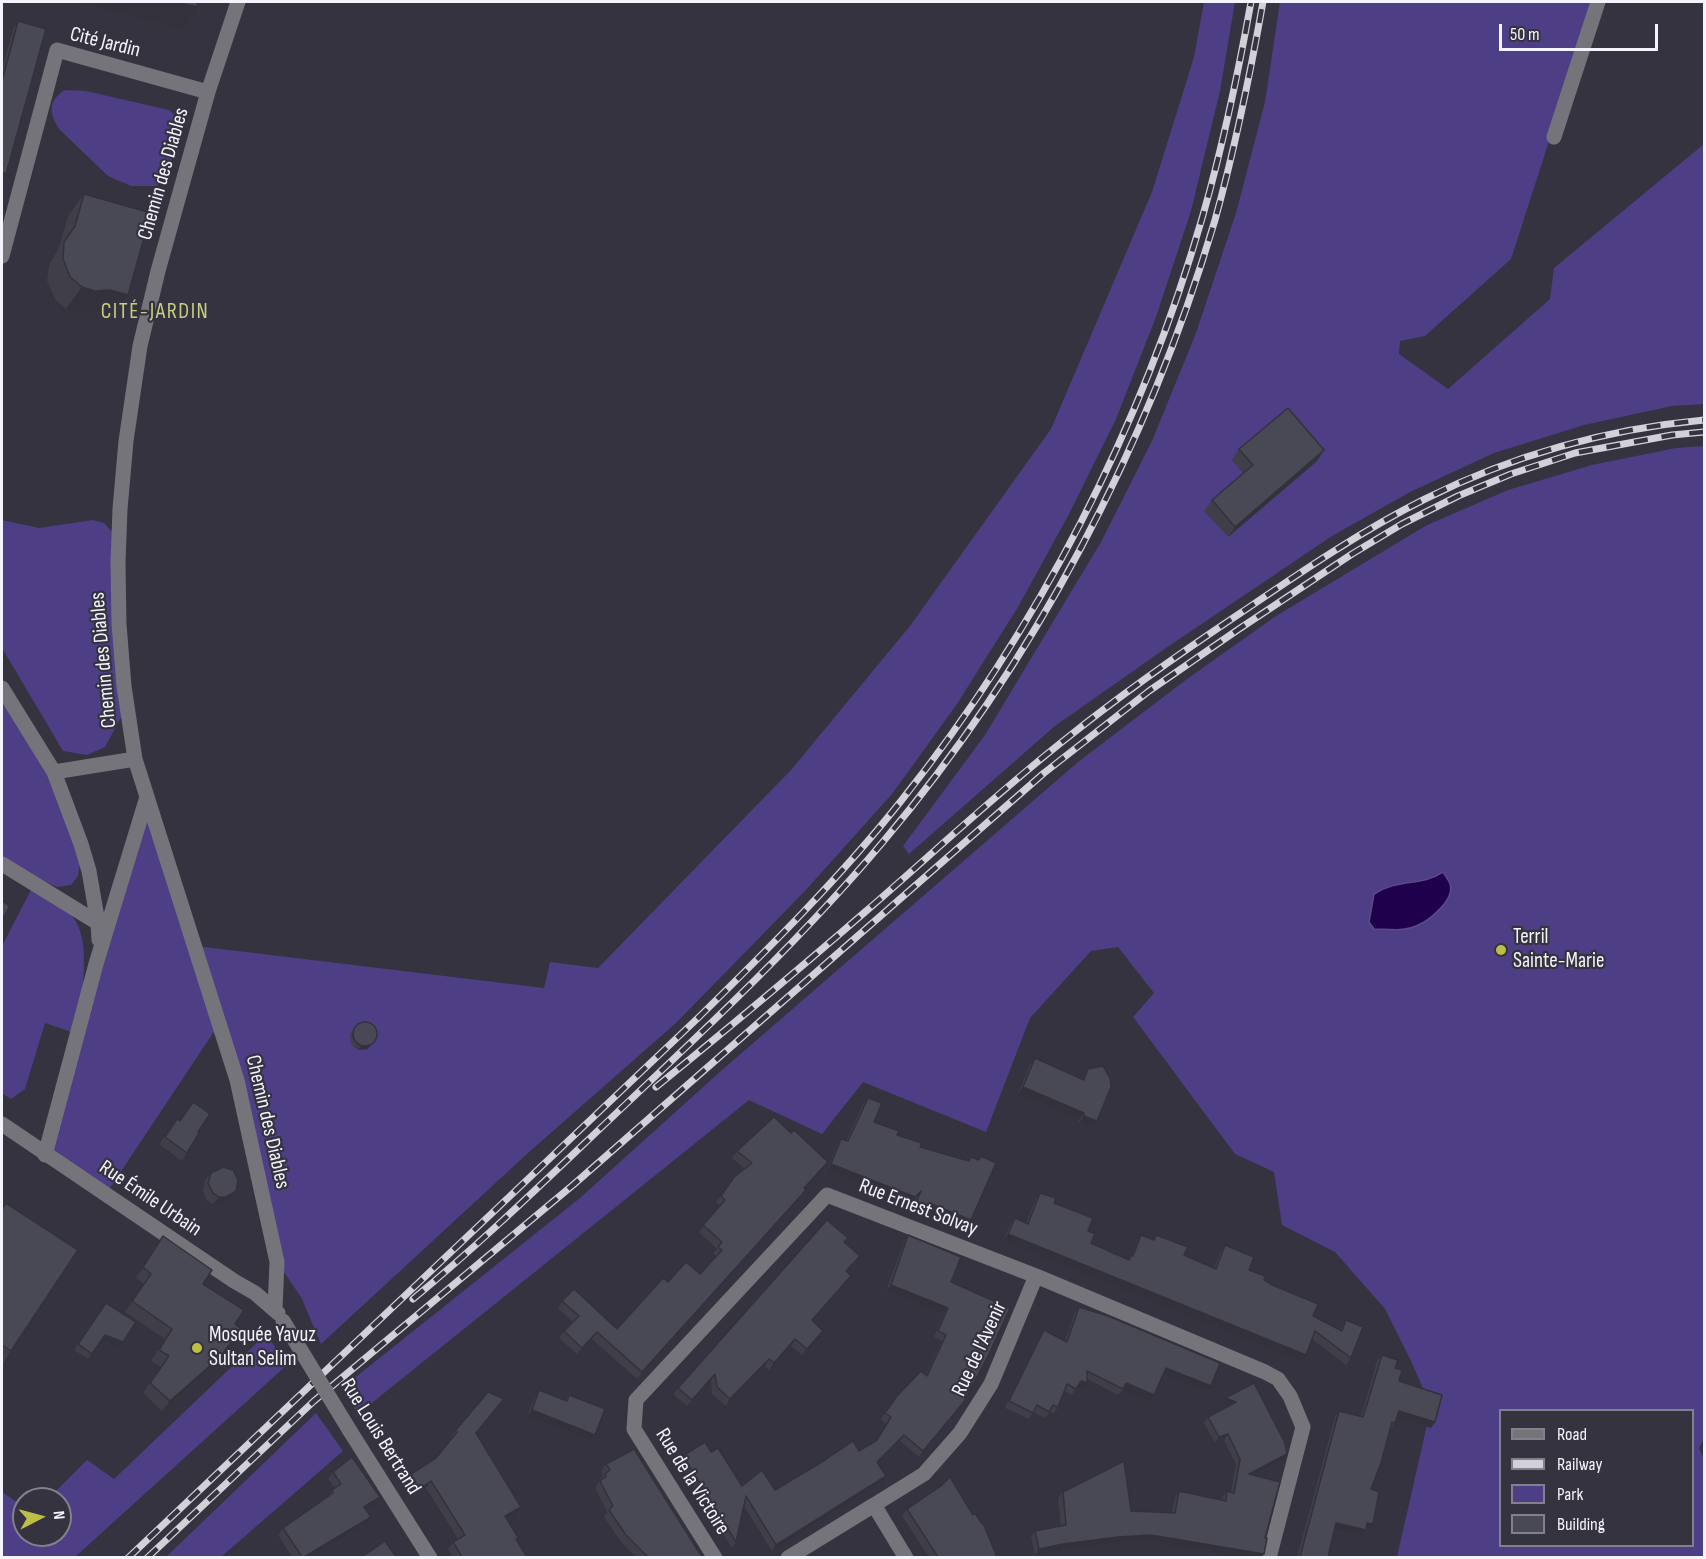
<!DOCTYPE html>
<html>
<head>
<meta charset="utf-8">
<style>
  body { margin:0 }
  #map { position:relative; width:1706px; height:1559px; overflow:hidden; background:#35333f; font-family:"Sofia Sans Condensed",sans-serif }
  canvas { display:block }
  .frame { position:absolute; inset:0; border:3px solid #f4f4fc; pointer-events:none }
  .legend { position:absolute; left:1499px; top:1409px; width:195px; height:138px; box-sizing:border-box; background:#35333f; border:2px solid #81808b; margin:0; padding:8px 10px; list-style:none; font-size:18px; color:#f4f4fc }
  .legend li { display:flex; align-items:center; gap:12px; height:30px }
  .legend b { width:30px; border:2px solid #81808b }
  .north { position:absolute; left:12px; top:1487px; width:60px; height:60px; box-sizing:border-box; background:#35333f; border:2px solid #81808b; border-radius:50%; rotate:84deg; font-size:16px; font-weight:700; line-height:24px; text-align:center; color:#f4f4fc }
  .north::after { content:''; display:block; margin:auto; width:21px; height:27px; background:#bcbf44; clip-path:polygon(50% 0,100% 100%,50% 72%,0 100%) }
  .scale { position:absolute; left:1499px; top:24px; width:159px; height:27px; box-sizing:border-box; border:3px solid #f4f4fc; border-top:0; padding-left:8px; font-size:18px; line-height:21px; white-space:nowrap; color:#f4f4fc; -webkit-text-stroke:4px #35333f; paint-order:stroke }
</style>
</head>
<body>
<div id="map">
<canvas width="1706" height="1559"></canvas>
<div class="frame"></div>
<ul class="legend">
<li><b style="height:8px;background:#75747b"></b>Road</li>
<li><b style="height:8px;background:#d1d1d9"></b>Railway</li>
<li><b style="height:16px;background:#4e3e86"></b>Park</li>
<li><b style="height:16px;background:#494855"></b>Building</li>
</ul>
<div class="north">N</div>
<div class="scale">50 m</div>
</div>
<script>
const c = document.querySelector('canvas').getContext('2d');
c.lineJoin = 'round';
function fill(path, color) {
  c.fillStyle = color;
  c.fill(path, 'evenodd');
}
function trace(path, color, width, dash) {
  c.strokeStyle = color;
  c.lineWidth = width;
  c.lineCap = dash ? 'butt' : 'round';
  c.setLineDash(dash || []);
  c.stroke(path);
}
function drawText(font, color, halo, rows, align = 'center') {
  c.font = font + ' "Sofia Sans Condensed",sans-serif';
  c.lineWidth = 4.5;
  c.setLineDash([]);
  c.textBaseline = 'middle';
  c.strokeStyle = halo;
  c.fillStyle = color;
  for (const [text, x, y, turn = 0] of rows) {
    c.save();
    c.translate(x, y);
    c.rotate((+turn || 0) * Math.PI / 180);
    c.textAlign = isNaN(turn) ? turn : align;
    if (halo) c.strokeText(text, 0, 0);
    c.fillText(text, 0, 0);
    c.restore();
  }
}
const green = new Path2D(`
  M1204,2H1235L1220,91L1191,211L1156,317L1116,419L1069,514L1018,607L957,704L892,794L804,892L676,1023L528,1153L321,1344L301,1297L277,1262L219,1024L106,1194L45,1155L77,1034L45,1023L25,1089L11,1099L2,1093V946L32,888C42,895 54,901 64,908C89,927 84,963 83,990L147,797L196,946L544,988L550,962L598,968L791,770L910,626L1051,429L1152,192L1194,57Z
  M1280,2H1594L1511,259L1425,336L1400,341L1399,354L1448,389L1550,299L1554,268L1704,144V404L1672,406L1584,425L1494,453L1410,492L1332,536L1166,648L1055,726L909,854L903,846L985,735L1101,542L1152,441L1196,333L1236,213L1265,102Z
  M65,90L86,91L169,110L179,119C180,136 170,175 157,186H131L108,176L60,130C49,114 47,101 65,90Z
  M1704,446V1439L1699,1448L1704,1459V1557H1397L1431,1407L1411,1361L1385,1309L1335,1252L1282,1225L1274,1172L1235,1154L1133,1017L1154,993L1118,947L1091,951L1030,1018L986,1132L863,1082L822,1134L749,1100L358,1414L342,1388L580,1198L722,1070L1078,762L1187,679L1276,616L1427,525L1508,490L1592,465L1676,448ZM1500,1410H1692V1546H1500Z
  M2,520L39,528L93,520L104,523L119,539L127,706L105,747L87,755L63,751L2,648Z
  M2,688L54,772L80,862L78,876L71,885L57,887L2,864Z
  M266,1334L287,1365L75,1557H2V1492L24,1507V1535H60V1499H48L87,1460L114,1479Z
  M316,1413L343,1451L221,1557H166Z`);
const water = new Path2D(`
  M1443,872C1445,876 1449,880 1450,884C1455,900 1429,921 1416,926C1403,932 1387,929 1374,929L1369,922L1374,894C1399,878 1420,887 1443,872Z`);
const minor = new Path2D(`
  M238,2L208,92L158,271L140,346L126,441L120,509L118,563L119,624L124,686L135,759L237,1080L277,1262L275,1309
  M1554,137L1598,2
  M2,256L57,50L208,92
  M2,688L54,772L81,844L89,871L98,923L99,940
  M54,772L135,759
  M2,864L98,923
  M2,1124L234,1281L255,1293L278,1313
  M45,1155L96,964L147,797
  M350,1431L430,1558
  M874,1505L924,1474L960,1433L991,1384L1036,1276
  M715,1558L634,1429L636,1400L827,1195L1036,1276L1265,1372L1278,1379L1290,1396L1303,1427L1269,1558
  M788,1558L874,1505L906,1558`);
const rail = new Path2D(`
  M656,1087C726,1030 796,972 865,912C932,854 997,793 1067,738C1123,693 1182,652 1242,612C1301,572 1361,531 1425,499C1513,455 1607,429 1704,420
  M413,1299C487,1238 555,1171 625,1105C714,1021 803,937 882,843C1034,663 1148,446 1215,220C1235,148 1250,75 1263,2
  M128,1558L699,1017C769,948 839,879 901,801C1038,629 1142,427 1203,215C1223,145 1238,74 1251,2
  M147,1558L314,1401L573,1185L1044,773L1149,691L1236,631L1352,554L1402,524L1458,496L1511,474L1575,453L1672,435L1704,432`);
const minorBridge = new Path2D(`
  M283,1321L350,1431`);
const wall = new Path2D(`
  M18,21L2,180V69L13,29Z
  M84,194L128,295L113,317L94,312L80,314L66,309L55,299L47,281L49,265L59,248L68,216Z
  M1239,449L1317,461L1228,537L1204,511L1212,500L1243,473L1232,460Z
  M359,1023L368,1049L358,1050L351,1044L350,1034Z
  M1035,1058L1083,1079L1088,1069L1097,1121L1092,1128L1079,1123V1120L1018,1094L1030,1065Z
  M868,1098L874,1122L920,1147L968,1161L971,1157L978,1160L981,1156L967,1227L925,1210L916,1219L909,1216L916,1198L911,1204L827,1171L837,1145L841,1139L846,1141L863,1104Z
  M177,1119L198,1132L187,1153L182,1161L159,1144Z
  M737,1151L823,1169L805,1189L806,1190L801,1196L637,1379L592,1339L577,1354L559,1338L564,1331L573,1322L558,1308L562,1301L617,1329L668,1282L700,1274L716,1256L713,1253L717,1249L699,1232L720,1206L716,1202L734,1177L745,1169L732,1158Z
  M211,1173L231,1198L221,1205L213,1204L207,1201L203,1191L205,1180Z
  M1040,1193L1088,1231L1091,1243L1128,1259L1131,1255L1132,1256L1137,1242L1141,1235L1153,1240L1156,1235L1184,1255L1214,1268L1221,1251L1225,1245L1249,1270L1264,1280L1313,1316L1340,1330L1346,1320L1351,1358L1346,1365L1312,1339L1301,1362L1003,1241L1010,1225L1015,1218L1026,1223L1036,1199Z
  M2,1210L11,1351L2,1366Z
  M908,1235L951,1282L959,1410L919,1457L900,1441L878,1463L882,1482L772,1551L744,1506L736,1542L732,1548L679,1462L683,1456L711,1452L742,1486L775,1490L859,1451L876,1441L886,1424L881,1419L897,1396L926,1375L942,1341L934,1337L944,1314L886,1291L904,1242Z
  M163,1236L235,1324L241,1329L213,1366L162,1411L143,1393L161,1367L151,1361L165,1339L125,1312L144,1284L136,1278Z
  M845,1242L856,1262L846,1272L847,1283L813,1321L823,1331L802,1355L791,1346L769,1370L765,1366L726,1406L712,1394L711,1380L687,1406L673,1394L678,1388Z
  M106,1303L120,1347L101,1341L88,1359L74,1350Z
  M1079,1307L1207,1392L1163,1375L1150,1401L1123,1389L1118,1395L1087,1379V1383L1083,1389L1077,1387L1072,1395L1064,1391L1058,1407L1054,1414L1050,1412L1045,1418L1033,1412L1029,1419L1005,1408L1040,1336L1044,1330L1065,1341L1075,1313Z
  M1382,1355L1395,1368L1399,1381L1431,1428L1397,1417L1391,1429L1371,1489L1369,1530L1366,1529L1361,1536L1334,1530L1328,1557H1297L1335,1417L1339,1411L1361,1416L1377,1361Z
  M539,1390L565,1400L569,1395L595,1435L591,1441L527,1416L535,1397Z
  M1225,1398L1283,1460L1254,1475L1280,1482L1147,1541L1114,1543L1059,1550L1035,1555L1031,1537L1035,1531L1061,1526L1058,1498L1063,1492L1131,1511L1172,1513L1175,1497L1179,1491L1222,1500L1223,1497L1227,1491L1231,1492L1236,1465L1224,1440L1215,1443L1204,1423L1208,1417L1228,1406L1221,1404Z
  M504,1399L476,1434L521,1507L516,1514L507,1519L517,1542L527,1557H453L448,1549L453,1542L458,1539L426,1488L414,1496L406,1482L411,1474L436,1458L452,1439L450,1438L455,1431Z
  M606,1464L702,1557H636L621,1542L604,1517L607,1512L595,1488L603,1475L601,1471Z
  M333,1472L380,1497L375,1504L366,1510V1524L310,1557H292L278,1535L283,1528L328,1496L332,1490L335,1488L328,1479Z
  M907,1509L997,1557H929L902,1516Z`);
const shadedWall = new Path2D(`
  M80,2H176L197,7L181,29Z
  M2,172L6,174L2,180Z
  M82,287L110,290L128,295L113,317L94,312L80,314L66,309Z
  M1324,450L1317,461L1228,537L1235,527Z
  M377,1037L368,1049L358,1050L361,1046Z
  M1023,1087L1084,1113L1079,1120L1018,1094Z
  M1084,1116L1097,1121L1092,1128L1079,1123Z
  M828,1162L823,1169L800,1195L804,1188Z
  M831,1164L921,1191L911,1204L827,1171Z
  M806,1190L801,1196L637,1379L642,1372Z
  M236,1191L231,1198L221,1205L213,1204L219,1197Z
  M929,1203L971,1220L967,1227L925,1210L916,1219L909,1216L913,1210Z
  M1008,1234L1306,1355L1301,1362L1003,1241Z
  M851,1276L847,1283L808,1326L812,1320Z
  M891,1285L948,1308L944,1314L886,1291Z
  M241,1329L213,1366L162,1411L170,1401Z
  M823,1331L819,1337L802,1355L807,1349Z
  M597,1332L592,1339L577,1354L582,1348Z
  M105,1335L123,1342L120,1347L101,1341Z
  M795,1339L791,1346L769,1370L774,1363Z
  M769,1359L765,1366L726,1406L730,1399Z
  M1166,1368L1211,1386L1207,1392L1161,1374Z
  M715,1374L711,1380L687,1406L692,1400Z
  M1081,1381L1087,1383L1083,1389L1076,1387Z
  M1126,1383L1154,1395L1150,1401L1121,1389Z
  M1225,1398L1236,1402L1232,1408L1221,1404Z
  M963,1403L959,1410L919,1457L923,1451Z
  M532,1410L595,1435L591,1441L527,1416Z
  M1399,1411L1435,1422L1431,1428L1395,1417Z
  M1228,1434L1224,1440L1215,1443L1219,1437Z
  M904,1435L900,1441L873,1468L877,1462Z
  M1287,1454L1283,1460L1244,1480L1249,1474Z
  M886,1476L882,1482L772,1551L776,1545Z
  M431,1481L426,1488L414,1496L419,1489Z
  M380,1497L375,1504L359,1514L364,1507Z
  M521,1507L516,1514L500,1523L505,1516Z
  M371,1517L366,1524L310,1557H304Z
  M1336,1523L1366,1530L1361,1536L1332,1529Z
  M1367,1523L1373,1524L1369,1530L1363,1529Z
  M1151,1535L1264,1554L1262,1557H1243L1147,1541L1114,1543L1059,1550L1035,1555L1039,1549L1063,1544L1118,1537Z`);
const building = new Path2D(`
  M176,2H198L197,7Z
  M18,21L46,29L6,174L2,172V81Z
  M84,194L151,213L128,295L110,290L95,291L82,287L70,277L63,259L64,242L75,226Z
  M1288,408L1324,450L1235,527L1212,500L1253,465L1239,449Z
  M2,901L10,906L2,920Z
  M353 1034a12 12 0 1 1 24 0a12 12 0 1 1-24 0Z
  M1035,1058L1084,1080L1088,1069L1103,1066L1110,1078L1111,1087L1097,1121L1084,1116V1113L1023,1087Z
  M868,1098L882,1103L874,1122L899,1131L897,1135L922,1143L920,1147L969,1161L971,1157L979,1160L981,1156L996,1163L971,1220L929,1203L921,1213L913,1210L921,1191L915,1197L831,1164L841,1139L848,1141Z
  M193,1102L210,1114L198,1132L199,1133L187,1153L165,1137L177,1119L180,1121Z
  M774,1117L791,1133L794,1130L828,1162L804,1188L806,1190L642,1372L597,1332L582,1348L564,1331L579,1316L562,1301L574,1289L617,1329L663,1278L668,1282L686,1262L700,1274L722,1250L718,1247L722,1242L703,1225L725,1200L721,1196L734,1177L752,1163L737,1151Z
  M223,1167L233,1170L238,1180L236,1191L226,1197H219L213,1193L208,1183L211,1173Z
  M1040,1193L1056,1198L1054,1203L1093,1218L1088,1231L1095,1234L1091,1243L1129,1260L1131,1255L1133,1256L1141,1235L1154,1240L1156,1235L1188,1247L1184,1255L1216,1269L1225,1245L1254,1257L1249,1270L1265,1276L1264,1280L1270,1284L1318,1304L1313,1316L1342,1331L1346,1320L1363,1327L1351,1358L1315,1331L1306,1355L1008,1234L1015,1218L1028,1224Z
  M6,1203L78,1250L11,1351L2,1345V1210Z
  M827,1220L848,1238L844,1242L860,1256L846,1271L851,1276L812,1320L823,1331L807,1349L795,1339L774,1363L769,1359L730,1399L717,1387L715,1374L692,1400L678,1388Z
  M908,1235L961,1257L951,1282L1010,1308L989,1354L963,1403L923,1451L904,1435L877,1462L886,1476L776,1545L746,1496L736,1542L683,1456L705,1442L711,1452L718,1448L742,1486L762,1470L775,1490L825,1460L853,1441L859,1451L877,1440L891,1417L885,1413L897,1396L921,1371L927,1376L946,1335L938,1331L948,1308L891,1285Z
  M163,1236L212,1270L203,1284L244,1310L235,1324L241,1329L221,1356L170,1401L150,1383L169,1356L159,1350L172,1329L132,1301L151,1274L143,1267Z
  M106,1303L136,1322L123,1342L105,1335L92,1354L78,1344Z
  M1079,1307L1108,1316L1220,1363L1211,1386L1166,1368L1154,1395L1126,1383L1123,1389L1087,1371V1383L1081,1381L1076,1389L1067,1384L1058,1407L1053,1405L1049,1412L1037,1405L1033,1413L1009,1401L1044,1330L1067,1342Z
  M1382,1355L1398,1360L1395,1368L1402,1370L1399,1381L1442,1395L1435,1422L1399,1411L1395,1423L1392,1422L1381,1463L1371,1489L1379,1492L1373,1524L1367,1523L1366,1530L1336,1523L1328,1557H1300L1339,1411L1363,1417Z
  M1254,1383L1285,1443L1287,1454L1249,1474L1280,1482L1265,1538H1267L1264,1554L1151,1535L1118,1537L1063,1544L1039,1549L1035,1531L1066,1525L1063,1492L1124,1461L1131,1511L1175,1513L1179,1491L1226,1501L1227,1491L1234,1493L1240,1459L1228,1434L1219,1437L1208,1417L1236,1402L1225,1398Z
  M539,1390L567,1401L569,1395L605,1409L595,1435L532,1410Z
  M488,1392L504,1399L476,1433L521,1507L505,1516L519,1539H516L527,1557H462L453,1542L465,1535L431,1481L419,1489L411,1474L436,1458L457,1432L455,1431Z
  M634,1449L702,1557H648L626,1535L609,1510L613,1506L600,1481L606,1477L605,1474L610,1470L606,1464Z
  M352,1457L380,1497L364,1507L371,1517L304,1557H302L283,1528L333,1493L332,1490L341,1484L333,1472Z
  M950,1477L973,1515L975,1513L982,1524L983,1523L997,1557H938L907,1509L941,1486Z
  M385,1541L396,1557H362Z`);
const markers = [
  [1501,950,6,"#bcbf44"],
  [197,1348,6,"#bcbf44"]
];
const streetNames = [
  ["Cité Jardin",105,43,14],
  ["Chemin des Diables",164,174,-74],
  ["Chemin des Diables",104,660,-95],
  ["Chemin des Diables",267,1122,77],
  ["Rue Émile Urbain",150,1199,34],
  ["Rue Ernest Solvay",918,1208,21],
  ["Rue de l'Avenir",980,1349,-65],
  ["Rue Louis Bertrand",380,1437,58],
  ["Rue de la Victoire",692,1482,58]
];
const poiNames = [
  ["Terril",1513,938],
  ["Sainte-Marie",1513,962],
  ["Mosquée Yavuz",209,1336],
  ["Sultan Selim",209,1360]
];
const neighbourhoodNames = [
  ["CITÉ-JARDIN",155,312]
];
fill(green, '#4e3e86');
fill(water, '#1e004d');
trace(water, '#5e4982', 1.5);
trace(minor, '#75747b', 15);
trace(rail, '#d1d1d9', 7);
trace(rail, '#35333f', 4.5, [14]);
trace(minorBridge, '#75747b', 15);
fill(wall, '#3f3e49');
fill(shadedWall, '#33323c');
fill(building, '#494855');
trace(building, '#33323c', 1.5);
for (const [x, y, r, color] of markers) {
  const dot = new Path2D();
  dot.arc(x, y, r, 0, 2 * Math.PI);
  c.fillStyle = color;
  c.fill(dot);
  trace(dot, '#35333f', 2);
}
drawText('21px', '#f4f4fc', '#35333f', streetNames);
drawText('21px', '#f4f4fc', '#35333f', poiNames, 'left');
c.letterSpacing = '1.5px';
drawText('22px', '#cbcf81', '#35333f', neighbourhoodNames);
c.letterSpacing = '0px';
</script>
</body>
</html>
